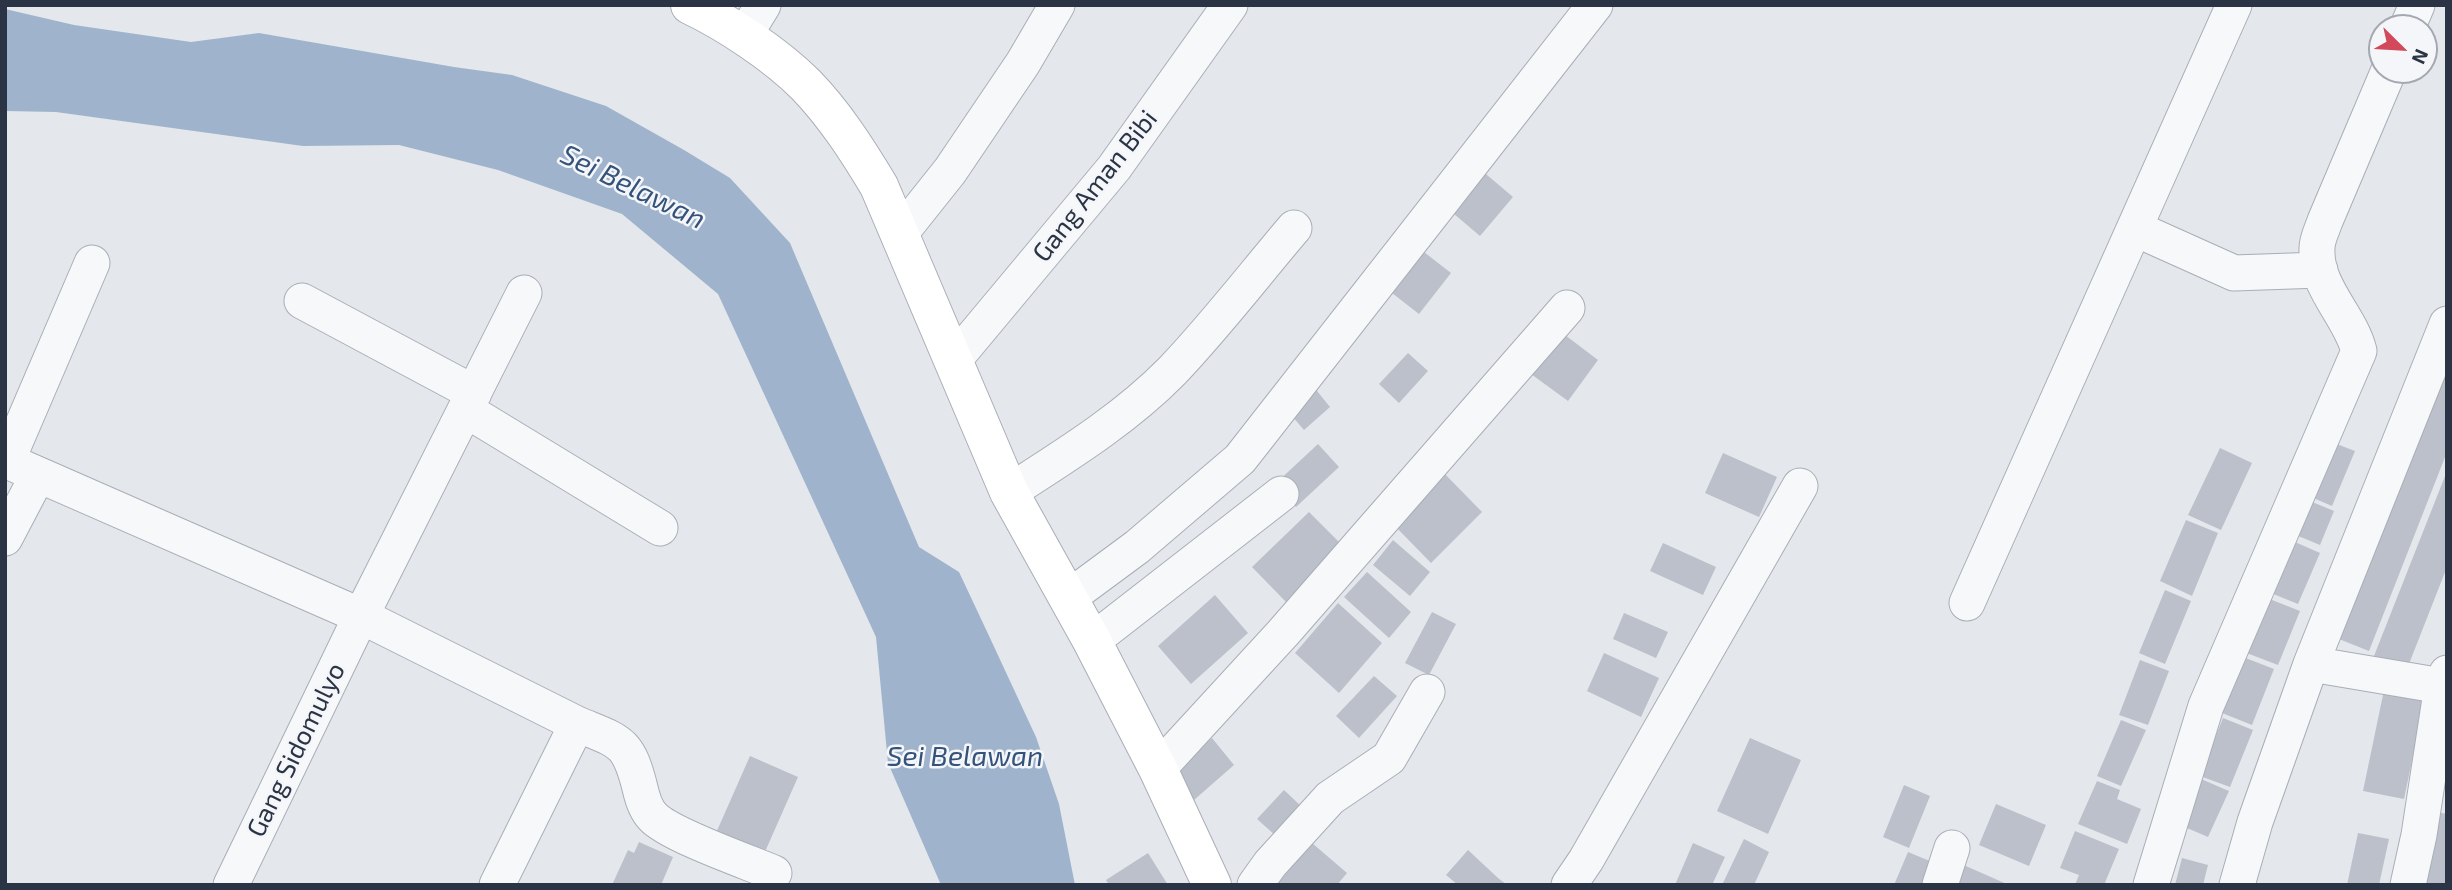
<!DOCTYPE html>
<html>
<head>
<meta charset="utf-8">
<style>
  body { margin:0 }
  #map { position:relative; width:2452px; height:890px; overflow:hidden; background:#e4e7ec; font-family:"Exo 2",sans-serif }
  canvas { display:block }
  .frame { position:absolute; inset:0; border:7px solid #2b3445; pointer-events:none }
  .north { position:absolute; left:2368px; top:14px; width:70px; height:70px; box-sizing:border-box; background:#f4f6f9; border:2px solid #a4a8b1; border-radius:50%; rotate:114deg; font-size:19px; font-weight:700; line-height:28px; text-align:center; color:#2b3445 }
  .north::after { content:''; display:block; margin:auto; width:24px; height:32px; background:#d1495b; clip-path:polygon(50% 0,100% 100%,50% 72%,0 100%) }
</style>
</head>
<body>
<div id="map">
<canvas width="2452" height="890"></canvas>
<div class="frame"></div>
<div class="north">N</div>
</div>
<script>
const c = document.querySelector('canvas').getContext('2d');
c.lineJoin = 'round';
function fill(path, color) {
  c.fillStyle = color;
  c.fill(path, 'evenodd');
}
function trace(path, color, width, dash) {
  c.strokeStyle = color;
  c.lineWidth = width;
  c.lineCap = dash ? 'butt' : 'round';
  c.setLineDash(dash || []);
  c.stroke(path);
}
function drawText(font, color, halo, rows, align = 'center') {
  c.font = font + ' "Exo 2",sans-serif';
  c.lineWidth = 5;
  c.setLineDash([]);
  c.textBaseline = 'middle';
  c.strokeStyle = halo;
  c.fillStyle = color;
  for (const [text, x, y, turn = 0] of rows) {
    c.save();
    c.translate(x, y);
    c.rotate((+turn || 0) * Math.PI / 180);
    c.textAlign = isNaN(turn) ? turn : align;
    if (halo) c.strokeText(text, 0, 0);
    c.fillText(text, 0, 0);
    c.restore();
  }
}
const water = new Path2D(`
  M5,9L74,25L191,42L259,33L454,67L512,75L606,106L684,150L730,178L790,243L919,547L959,572L990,638L1036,737L1059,804L1075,885H941L888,763L876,637L718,294L622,214L498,170L399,145L303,146L56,112L5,111Z`);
const building = new Path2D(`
  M1480,169L1513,197L1480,236L1447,208Z
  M1424,252L1451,273L1419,314L1392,293Z
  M1561,332L1598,360L1568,401L1531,374Z
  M1408,353L1428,371L1399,403L1379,384Z
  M2447,356V452L2369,651L2339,639Z
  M1313,386L1330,407L1304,430L1286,409Z
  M2326,440L2355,451L2332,506L2304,494Z
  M1318,444L1339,467L1296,507L1275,484Z
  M2220,448L2252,463L2221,530L2188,515Z
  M1723,453L1777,477L1759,517L1705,493Z
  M2447,471V567L2407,669L2374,656Z
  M1443,472L1482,512L1431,563L1392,523Z
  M2305,499L2334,511L2320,545L2291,533Z
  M1309,512L1343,546L1286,602L1252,567Z
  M2186,520L2218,533L2192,596L2160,581Z
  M2288,539L2320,553L2298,604L2266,591Z
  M1393,540L1430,572L1410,596L1373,565Z
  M1663,543L1716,567L1703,595L1650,571Z
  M1367,572L1411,612L1389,638L1344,597Z
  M2165,590L2191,601L2165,664L2139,653Z
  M1215,595L1248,633L1191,684L1158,646Z
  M2267,598L2300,611L2278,665L2244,652Z
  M1338,603L1382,643L1339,693L1295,653Z
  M1432,612L1456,624L1429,675L1405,663Z
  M1624,613L1668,632L1656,658L1613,639Z
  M1604,653L1659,678L1641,717L1587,691Z
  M2243,657L2274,669L2252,725L2222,713Z
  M2140,660L2169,671L2148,725L2119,715Z
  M1374,676L1397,696L1359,738L1336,716Z
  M2384,690L2425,698L2404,799L2363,791Z
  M2223,718L2253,730L2230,787L2200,776Z
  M2121,720L2146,730L2121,786L2097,776Z
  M1212,738L1234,765L1194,800L1171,774Z
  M1750,738L1801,760L1768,834L1717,811Z
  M750,756L798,777L764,854L716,833Z
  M2201,779L2229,791L2208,837L2180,825Z
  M2097,781L2120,790L2117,799L2141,809L2127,844L2078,824Z
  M1904,785L1930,796L1909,848L1883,837Z
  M1284,790L1303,808L1276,836L1257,819Z
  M1996,804L2046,825L2029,866L1979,845Z
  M2437,812L2447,814V885H2423Z
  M2075,831L2119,849L2104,885H2075L2079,875L2060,868Z
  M2358,833L2389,839L2379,885H2347Z
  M1744,839L1769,852L1754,885H1722Z
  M639,842L673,857L661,885H612L628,850L634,853Z
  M1312,843L1347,873L1337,885H1276Z
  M1693,843L1725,857L1712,885H1675Z
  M1468,850L1498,878L1507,885H1458L1446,875Z
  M1908,852L1937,864L1928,885H1894Z
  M1148,853L1168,885H1109L1106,880Z
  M2182,858L2208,865L2203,885H2175Z
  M1959,863L2009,885H1951Z`);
const street = new Path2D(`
  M2407,28L2417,5
  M744,36L763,5
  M2136,229L2234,273L2320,270
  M899,235L950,171L1023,63L1057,5
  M302,301L474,393
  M953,361L1114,168L1230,5
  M466,410L660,528
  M5,460L361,616L577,724L497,885
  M7,461L92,263
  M1009,492C1065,456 1125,419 1172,371C1215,326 1254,275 1294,228
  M5,538L38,475
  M1068,598L1137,547L1240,459L1595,5
  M1967,603L2234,5
  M1092,641L1281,494
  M2442,686L2311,664L2447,324
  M577,724C620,742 628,740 640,788C642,797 646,810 653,817C670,835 748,862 774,873
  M1158,769L1283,633L1567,308
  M231,885L361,616L524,293
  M1255,885L1270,864L1330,798L1389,758L1427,692
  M1569,885L1586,860L1800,486
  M1940,885L1952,848
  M2151,885L2206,706L2359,351C2350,315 2315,288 2317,248C2317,239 2322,230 2325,221L2389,70
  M2237,885L2255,822L2311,664
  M2408,885L2419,835L2442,686L2447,673`);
const secondary = new Path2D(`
  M690,5C728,23 776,55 806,85C835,115 858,151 879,186L1009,492L1092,641L1158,769L1212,885`);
const streetNames = [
  ["Gang Aman Bibi",1095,186,-52],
  ["Gang Sidomulyo",296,750,-64]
];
const waterNames = [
  ["Sei Belawan",633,187,26],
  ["Sei Belawan",965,757]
];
fill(water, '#9fb4cc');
fill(building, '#bbc0ca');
trace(street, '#a9aeb7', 37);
trace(secondary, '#a9aeb7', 40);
trace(street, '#f7f8fa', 35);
trace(secondary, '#fff', 38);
drawText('26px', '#2b3445', '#f4f6f9', streetNames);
drawText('italic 28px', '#34527a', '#f4f6f9', waterNames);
</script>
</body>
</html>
